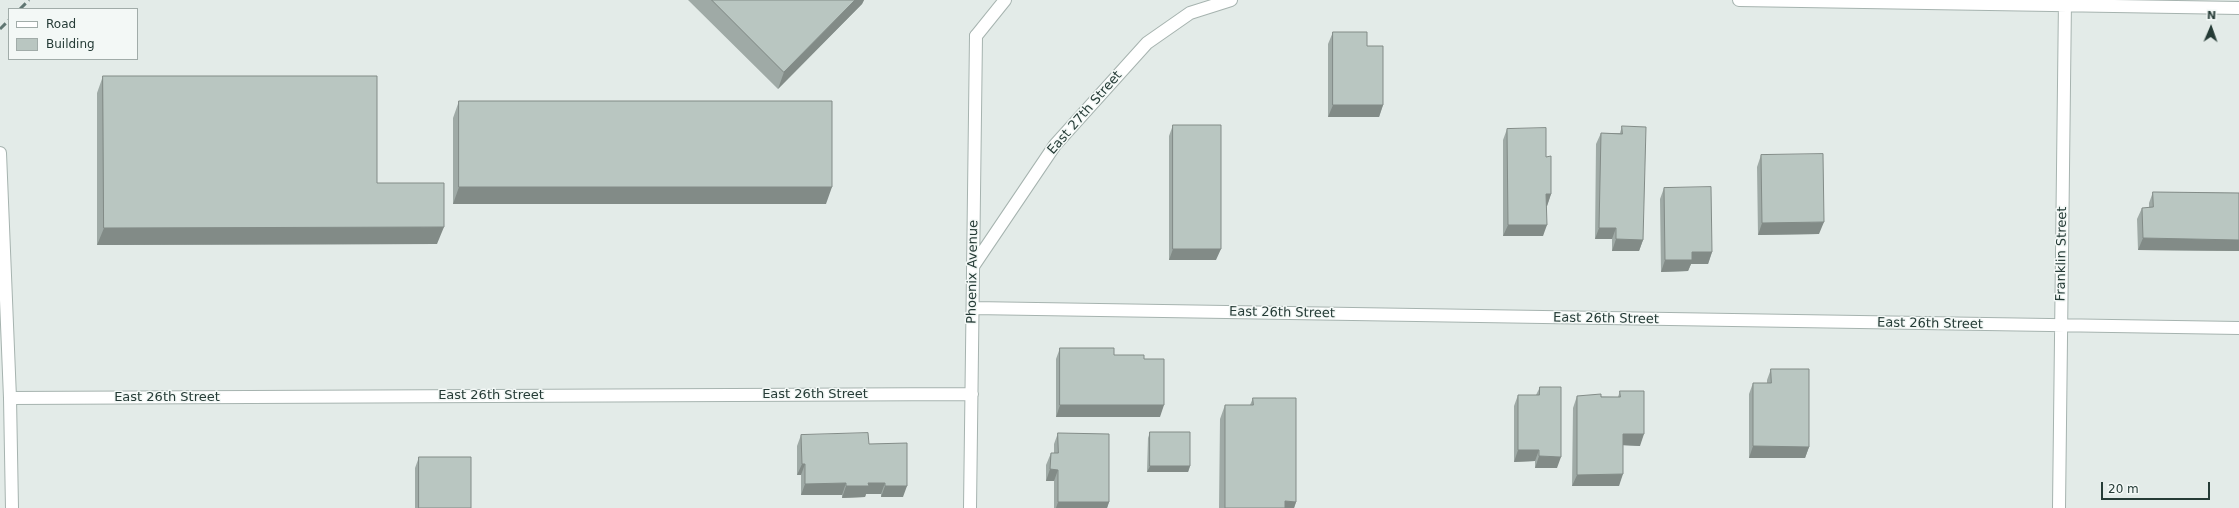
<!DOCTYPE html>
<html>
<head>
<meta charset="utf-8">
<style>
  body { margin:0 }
  #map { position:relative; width:2239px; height:508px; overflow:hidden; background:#e3ebe8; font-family:"DejaVu Sans",sans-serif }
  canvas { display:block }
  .legend { position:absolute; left:8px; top:8px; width:130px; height:52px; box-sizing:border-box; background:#f3f8f6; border:1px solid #a1aca9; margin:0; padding:5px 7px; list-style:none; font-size:12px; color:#253b36 }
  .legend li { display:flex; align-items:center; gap:8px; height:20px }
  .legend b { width:20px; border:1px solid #a1aca9 }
  .north { position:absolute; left:2191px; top:8px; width:40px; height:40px; -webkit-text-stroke:3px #f3f8f6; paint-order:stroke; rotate:2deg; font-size:11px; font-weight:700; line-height:16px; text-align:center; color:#253b36 }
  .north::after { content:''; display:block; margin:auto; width:14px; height:18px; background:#253b36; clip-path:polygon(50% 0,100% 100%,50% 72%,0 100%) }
  .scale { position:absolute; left:2101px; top:482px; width:109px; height:18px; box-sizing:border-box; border:2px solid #253b36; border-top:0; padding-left:5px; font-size:12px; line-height:14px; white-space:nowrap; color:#253b36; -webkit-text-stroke:3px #f3f8f6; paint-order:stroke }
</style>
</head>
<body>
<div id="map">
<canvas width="2239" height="508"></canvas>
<ul class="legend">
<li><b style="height:5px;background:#fff"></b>Road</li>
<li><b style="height:11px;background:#b9c6c1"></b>Building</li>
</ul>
<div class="north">N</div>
<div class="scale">20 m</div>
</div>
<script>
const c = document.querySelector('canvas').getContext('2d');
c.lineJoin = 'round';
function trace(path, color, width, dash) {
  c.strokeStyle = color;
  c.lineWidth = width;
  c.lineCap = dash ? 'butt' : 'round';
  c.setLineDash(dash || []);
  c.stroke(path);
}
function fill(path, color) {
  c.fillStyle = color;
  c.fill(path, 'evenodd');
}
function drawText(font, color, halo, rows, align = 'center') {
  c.font = font + ' "DejaVu Sans",sans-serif';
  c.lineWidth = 3;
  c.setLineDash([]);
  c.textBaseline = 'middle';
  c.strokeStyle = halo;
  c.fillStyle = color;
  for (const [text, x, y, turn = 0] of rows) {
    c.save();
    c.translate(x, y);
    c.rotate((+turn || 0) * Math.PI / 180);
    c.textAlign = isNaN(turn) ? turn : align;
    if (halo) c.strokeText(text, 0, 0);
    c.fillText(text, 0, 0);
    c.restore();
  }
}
const service = new Path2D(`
  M976,36L1005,0`);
const minor = new Path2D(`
  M1739,0L2239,8
  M974,265L1055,145L1147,43L1190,13L1231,0
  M973,308L2239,328
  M10,398L972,394
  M970,508L976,36
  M2059,508L2065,0`);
const tertiary = new Path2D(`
  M0,153L10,398L12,508`);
const rail = new Path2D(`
  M20,9L29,0
  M0,29L9,20`);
const wall = new Path2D(`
  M688,0H864L862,4L778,89Z
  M1333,32L1367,46L1383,105L1379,117H1328V44Z
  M103,76L377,183L437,244L97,245V93Z
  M459,101L826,204H453V118Z
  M1173,125L1216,260H1169V136Z
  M1622,126L1643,240L1639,251H1612V239H1595L1596,144L1601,133H1620Z
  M1507,129L1546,157L1551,194L1547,206H1546L1543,236H1503V140Z
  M1761,155L1819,234L1758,235L1757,167Z
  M1664,188L1712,252L1708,264H1691L1688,271L1661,272L1660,199Z
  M2153,192L2239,193V251L2138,250L2137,219L2142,208H2149V203Z
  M1060,348L1114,355L1144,359L1160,417H1056V359Z
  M1771,369L1809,447L1805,458H1749V394L1753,383H1767V380Z
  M1540,387L1557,468H1535V461L1514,462V406L1518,395H1536Z
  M1620,391L1640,446L1623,445L1619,486H1572L1573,408L1577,396L1618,397Z
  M1253,398L1296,502L1294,508H1219L1220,419L1225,405H1250Z
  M1150,432L1190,466L1188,472H1147L1148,438Z
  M1058,433L1109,502L1107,508H1054V481H1046V465L1051,453H1054V444Z
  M801,435L869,444L903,497H881V494H866L865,497L842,498V495H801V475H797V446Z
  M419,457L471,508H415V468Z`);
const shadedWall = new Path2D(`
  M855,0H864L862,4L778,89L784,72Z
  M1333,105H1383L1379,117H1328Z
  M459,187H832L826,204H453Z
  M1546,194H1551L1547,206H1542Z
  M1824,222L1819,234L1758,235L1762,223Z
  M1508,225H1547L1543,236H1503Z
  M444,227L437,244L97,245L104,228Z
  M1599,228H1616L1612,239H1595Z
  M2143,238L2239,240V251L2138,250Z
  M1616,239L1643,240L1639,251H1612Z
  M1173,249H1221L1216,260H1169Z
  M1692,252H1712L1708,264H1691L1688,271L1661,272L1665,260Z
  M1060,405H1164L1160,417H1056Z
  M1623,434H1644L1640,446L1619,445Z
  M1753,446L1809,447L1805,458H1749Z
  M1518,450H1539L1535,461L1514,462Z
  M1539,456L1561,457L1557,468H1535Z
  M802,464H805L801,475H797Z
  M1150,466H1190L1188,472H1147Z
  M1050,469L1058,470L1054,481H1046Z
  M1623,474L1619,486H1572L1577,475Z
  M846,483L842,495H801L805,484Z
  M868,483H885L881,494H866L865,497L842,498L846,486Z
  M885,486H907L903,497H881Z
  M1285,501L1296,502L1294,508H1283Z
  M1058,502H1109L1107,508H1056Z`);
const building = new Path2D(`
  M712,0H855L784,72Z
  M1333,32H1367V46H1383V105H1333Z
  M103,76H377V183H444V227L104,228Z
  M459,101H832V187H459Z
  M1173,125H1221V249H1173Z
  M1622,126L1646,127L1643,240L1616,239V228H1599L1601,133L1622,134Z
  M1546,128V157L1551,156V194H1546L1547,225H1508L1507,129Z
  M1823,154L1824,222L1762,223L1761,155Z
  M1711,187L1712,252H1692V260H1665L1664,188Z
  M2153,192L2239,193V240L2143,238L2142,208L2153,207Z
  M1060,348H1114V355H1144V359H1164V405H1060Z
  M1771,369H1809V447L1753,446V383H1771Z
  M1540,387H1561V457L1539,456V450H1518V395H1539Z
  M1620,391H1644V434H1623V474L1577,475V396L1601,394V397H1620Z
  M1253,398H1296V502L1285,501V508H1225V405H1253Z
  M1150,432H1190V466H1150Z
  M868,433L869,444L907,443V486H885V483H868L869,486H846V483L805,484V464H802L801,435Z
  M1058,433L1109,434V502H1058V470L1050,469L1051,453H1058Z
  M419,457H471V508H419Z`);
const streetNames = [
  ["East 27th Street",1085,113,-49],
  ["Franklin Street",2062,254,-89],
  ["Phoenix Avenue",973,272,-89],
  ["East 26th Street",1282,313,1],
  ["East 26th Street",1606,319,1],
  ["East 26th Street",1930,324,1],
  ["East 26th Street",815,395],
  ["East 26th Street",491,396],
  ["East 26th Street",167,398]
];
trace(service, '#a6b3af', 14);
trace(minor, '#a6b3af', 14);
trace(tertiary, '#a6b3af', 14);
trace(service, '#fff', 12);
trace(minor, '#fff', 12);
trace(tertiary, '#fff', 12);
trace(rail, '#607672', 3, [8, 4]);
fill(wall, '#9faaa6');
fill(shadedWall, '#828b87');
fill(building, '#b9c6c1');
trace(building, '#828b87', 1);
drawText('13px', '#253b36', '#f3f8f6', streetNames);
</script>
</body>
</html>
